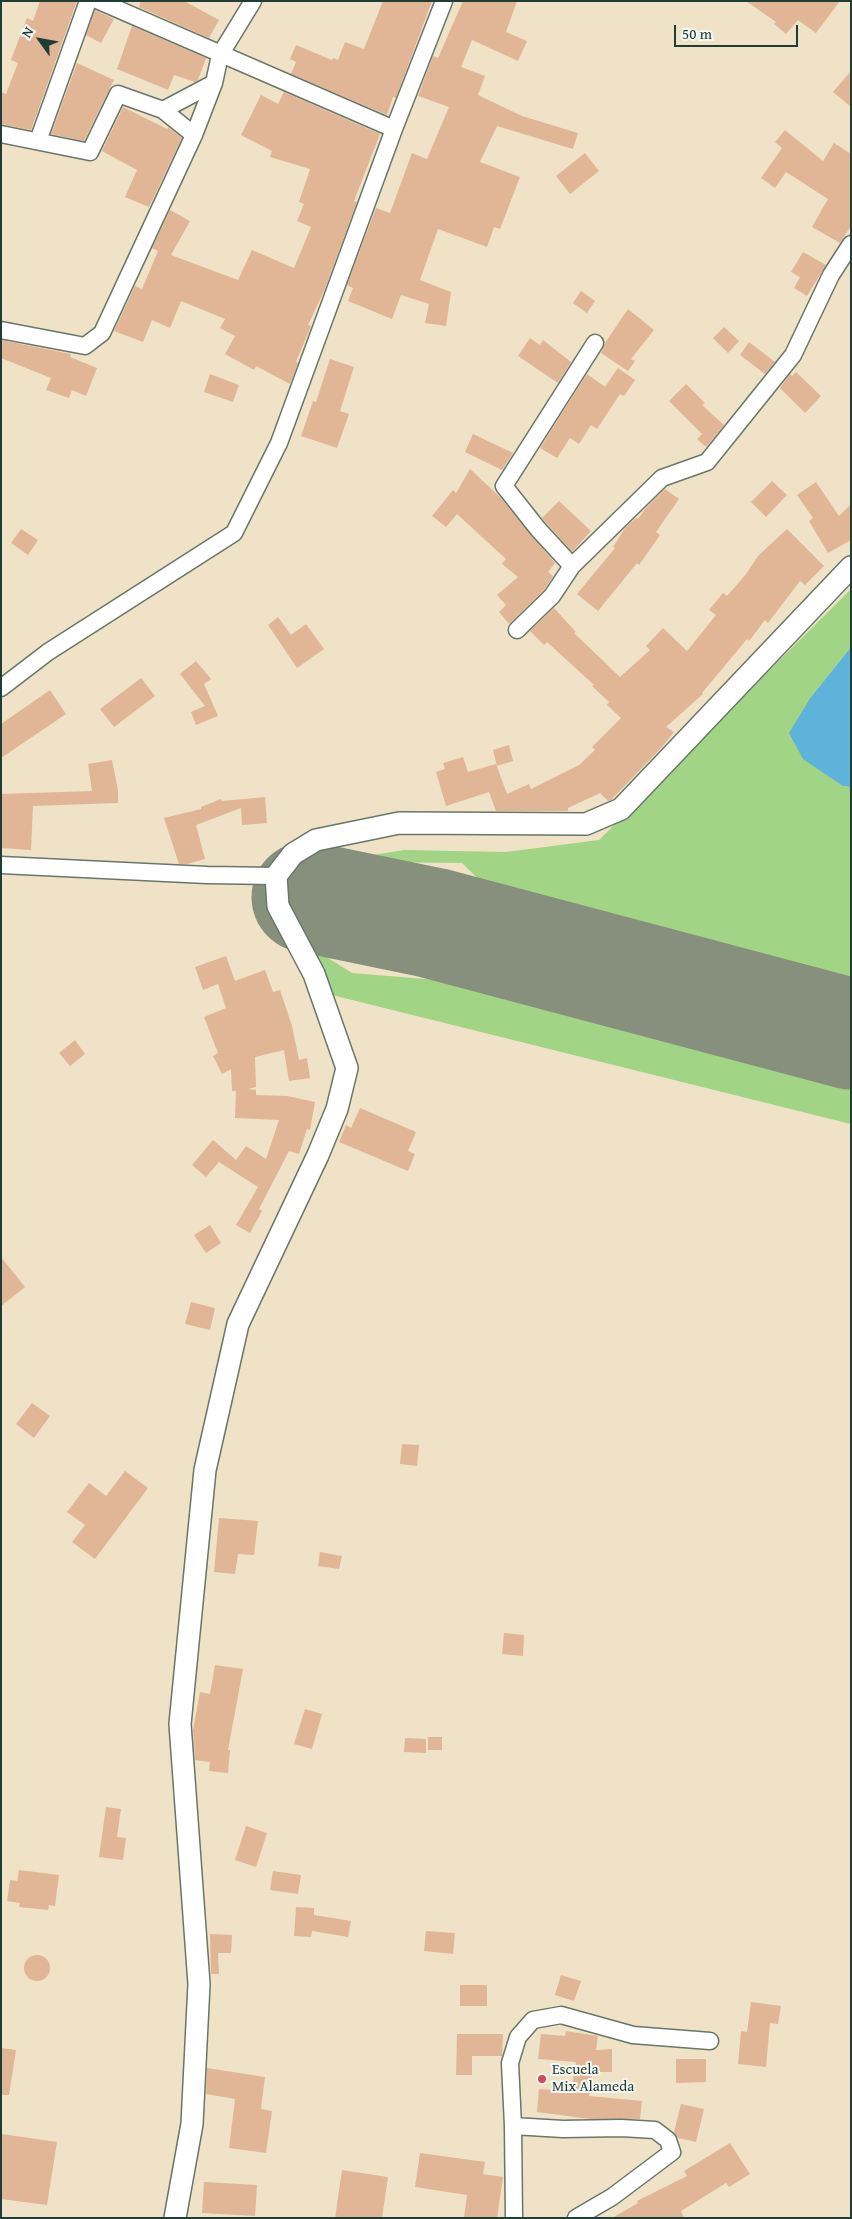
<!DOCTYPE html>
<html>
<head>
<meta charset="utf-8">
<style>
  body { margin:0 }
  #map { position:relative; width:852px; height:2219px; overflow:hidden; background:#efe2c6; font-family:"Gentium Book Plus",serif }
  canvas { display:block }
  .frame { position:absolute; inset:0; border:2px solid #1f3d34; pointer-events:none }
  .north { position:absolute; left:15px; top:15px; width:50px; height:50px; -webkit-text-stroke:4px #f6f6f2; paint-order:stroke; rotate:302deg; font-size:14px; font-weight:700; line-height:20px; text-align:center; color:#1f3d34 }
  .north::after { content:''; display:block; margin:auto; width:18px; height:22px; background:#1f3d34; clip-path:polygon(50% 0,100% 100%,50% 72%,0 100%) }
  .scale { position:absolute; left:674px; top:25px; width:124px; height:22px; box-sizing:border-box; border:2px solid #1f3d34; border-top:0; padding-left:6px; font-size:15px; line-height:18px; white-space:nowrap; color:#1f3d34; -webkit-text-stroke:4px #f6f6f2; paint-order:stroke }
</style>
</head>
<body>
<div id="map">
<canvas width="852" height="2219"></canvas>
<div class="frame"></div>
<div class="north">N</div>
<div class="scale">50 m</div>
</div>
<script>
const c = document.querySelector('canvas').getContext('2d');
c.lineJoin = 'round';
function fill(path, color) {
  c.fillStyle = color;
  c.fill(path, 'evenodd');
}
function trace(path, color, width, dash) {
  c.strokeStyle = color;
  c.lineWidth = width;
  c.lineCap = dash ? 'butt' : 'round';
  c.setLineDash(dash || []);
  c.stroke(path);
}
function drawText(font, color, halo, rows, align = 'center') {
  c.font = font + ' "Gentium Book Plus",serif';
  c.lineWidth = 4;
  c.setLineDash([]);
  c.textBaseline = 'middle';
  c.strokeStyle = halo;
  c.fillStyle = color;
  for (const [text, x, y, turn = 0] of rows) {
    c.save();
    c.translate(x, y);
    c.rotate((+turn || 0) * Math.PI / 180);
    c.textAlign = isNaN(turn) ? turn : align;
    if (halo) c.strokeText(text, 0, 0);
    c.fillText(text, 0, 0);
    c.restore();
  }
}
const green = new Path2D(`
  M851,589V647L811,697L843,786L851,787V1002L518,918L462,863L363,862L311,880L295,906L306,929L325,956L352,973L499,985L512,983L851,1067V1124L332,995L289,912L297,890L321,868L354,858L404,850L506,852L599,840Z`);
const water = new Path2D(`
  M851,647V787L843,786L803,759L789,733L811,697Z`);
const runway = new Path2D(`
  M307,897L433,923L851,1034`);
const building = new Path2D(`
  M40,1H77L31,130L1,124V92L6,94L18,63L11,60L27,18L33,21Z
  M141,1H184L219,20L209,38L139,7Z
  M383,1H432L396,98L393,97L387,115L291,74L296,62L290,59L296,45L332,60L333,58L338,60L345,42L364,49Z
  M463,1H517L506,32L527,41L518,61L472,40L461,67L485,76L478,95L522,116L578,133L573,149L497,126L480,162L520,177L500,229L494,227L487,247L438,229L420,280L451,292L446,326L425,323L429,304L401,295L392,319L348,301L353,288L347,285L376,208L390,213L412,153L427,159L449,107L418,96L433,56L438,58Z
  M746,1H840L816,33L798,20L786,34L774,24L776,22Z
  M95,10L114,19L101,43L86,35Z
  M132,26L206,58L198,80L195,82L174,75L168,90L117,69Z
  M77,63L114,80L84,141L51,134Z
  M851,71V107L833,92Z
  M284,92L380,134L354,201L357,202L324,291L308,325L311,326L296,362L298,363L290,384L256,366L254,370L225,354L235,336L220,328L225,319L181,301L170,328L152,320L143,342L114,331L135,286L142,289L158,251L152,248L170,210L190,221L171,255L238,280L252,250L294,268L311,227L297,221L304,204L299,202L310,169L270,157L272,151L241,135L261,95L278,104Z
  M123,107L167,129L168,127L182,138L149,207L125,197L137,170L102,151Z
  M785,130L823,161L834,143L851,154V226L840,243L812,227L828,199L786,172L775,188L761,178L782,148L775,142Z
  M585,153L599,171L570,194L556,176Z
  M803,252L826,265L807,296L794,288L800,277L791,272Z
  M581,291L595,301L587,313L573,303Z
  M628,309L654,330L631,359L635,361L628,371L601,353L605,343Z
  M724,327L739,341L728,353L713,338Z
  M530,338L540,345L543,340L571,362L558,383L518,356Z
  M1,340L71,354L70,357L97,368L86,396L72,390L69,398L46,390L51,378L1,358Z
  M749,342L775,362L765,374L740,355Z
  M330,359L354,367L340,411L349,414L337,448L301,436L313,401L316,402Z
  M618,368L635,380L624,396L620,394L597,429L591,425L579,444L570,438L557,458L540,448L587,374L605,387Z
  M796,372L821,396L805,413L780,388L790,374L792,376Z
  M210,374L239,385L233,402L204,392Z
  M686,384L705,403L702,405L724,425L706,447L697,439L702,434L669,401Z
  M473,434L513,453L502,470L465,452Z
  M470,469L500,497L555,563L548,572L553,576L544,590L509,624L499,612L506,605L497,595L518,577L502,564L506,559L457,514L446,527L432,516L453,490L456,493Z
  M772,481L787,495L766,517L751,502Z
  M816,482L839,516L851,504V540L828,553L809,521L813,518L797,495Z
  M665,489L679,499L656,532L660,535L639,565L637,563L598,611L577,594L615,548L613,547L625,528L636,518L638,519L646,508Z
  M559,501L591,531L572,552L542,518Z
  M21,529L38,540L28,555L11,543Z
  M787,529L824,566L805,585L800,581L768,623L765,620L749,641L747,639L702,693L703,694L666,727L674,732L662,747L611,800L608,801L600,793L568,808V811H496L489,792L446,806L436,772L445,769L443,763L463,757L468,772L496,764L507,794L529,784L531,789L579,765L595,750L592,747L621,718L607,705L609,702L592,686L594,685L547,642L544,645L530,631L554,608L576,632L574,633L620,677L650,650L646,646L663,628L687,651L716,615L709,610L723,593L727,596L746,574L758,556Z
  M278,617L291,635L306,624L324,649L297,668L268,625Z
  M196,661L211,679L204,684L218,716L196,725L191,712L205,706L180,674Z
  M141,678L155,696L114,727L100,709Z
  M50,690L66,714L1,758V724Z
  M509,745L513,761L497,766L493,750Z
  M112,760L118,790V803L33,806L31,850L1,848V794L92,791L88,764Z
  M265,797L267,823L242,825L241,808L196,825L205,859L187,864H179L164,818L201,809V807L221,799L222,801Z
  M226,956L235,981L265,970L273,992L280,990L292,1026L299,1060L307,1058L310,1078L289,1081L284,1050L255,1057L256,1087L248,1089L256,1090V1095L287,1096L315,1102L310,1130L307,1129L299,1154L289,1151L259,1209L262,1211L250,1233L236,1225L258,1187L219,1162L206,1177L192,1165L213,1140L236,1160L246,1146L266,1159L279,1120L235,1118L236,1091H232L231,1069L222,1074L213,1056L218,1053L204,1017L226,1008L218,984L203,990L195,967Z
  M75,1040L85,1054L70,1066L59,1053Z
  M360,1108L416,1132L408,1151L415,1154L408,1171L339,1142L346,1125L351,1128Z
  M210,1225L221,1243L206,1253L194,1235Z
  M1,1257L25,1287L1,1306Z
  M191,1302L215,1308L210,1330L185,1324Z
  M32,1403L50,1416L34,1438L16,1424Z
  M402,1444L419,1445L417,1466L400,1464Z
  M125,1471L148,1488L95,1559L72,1542L85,1525L67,1512L89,1483L106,1496Z
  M219,1518L258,1521L254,1555L238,1554L235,1574L214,1572Z
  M320,1552L342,1556L339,1569L318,1566Z
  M504,1633L524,1635L523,1656L502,1654Z
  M215,1665L243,1669L228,1750H230L228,1773L209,1771L210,1762L195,1760L193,1730L200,1692L210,1694Z
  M305,1709L322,1714L312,1749L294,1744Z
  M428,1737H442V1750H428Z
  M405,1738L426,1739V1753L404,1752Z
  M106,1807L121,1809L117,1837L126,1838L123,1860L99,1857Z
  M246,1826L267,1833L256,1867L235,1860Z
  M19,1870L59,1875L55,1906L49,1905L48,1910L19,1907L20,1903L7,1901L10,1880L17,1881Z
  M273,1871L301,1875L298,1894L270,1890Z
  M296,1907L314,1908V1915L351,1921L348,1937L312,1931L311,1937L294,1936Z
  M426,1931L455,1933L453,1954L424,1951Z
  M210,1934L232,1935L231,1953H218L219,1974H211Z
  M24 1968a13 13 0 1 1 26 0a13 13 0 1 1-26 0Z
  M561,1975L581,1981L574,2001L555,1995Z
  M460,1985H487V2006H460Z
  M751,2002L781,2006L778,2024L770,2023L766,2067L738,2064L741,2031L747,2032Z
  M566,2031L598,2036L596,2050L612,2049V2072H592L589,2096L642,2101L640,2119H590L537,2112L539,2089L571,2091L576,2062L538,2059L541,2034L565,2036Z
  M457,2034H503L502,2056H472V2075H456Z
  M1,2048L16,2050L9,2095H1Z
  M676,2059H706V2082L676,2083Z
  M207,2068L265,2077L261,2109L272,2111L266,2153L229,2148L235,2099L206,2094Z
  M681,2104L704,2109L696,2142L678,2138L674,2132Z
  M2,2134L57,2142L47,2205L1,2199Z
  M730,2143L750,2174L729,2187L726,2183L681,2211L684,2218H612L638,2203L637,2201L687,2176L684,2171Z
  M420,2153L485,2162L483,2174L503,2177L497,2218H464L467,2195L415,2187Z
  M342,2170L388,2177L382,2218H335Z
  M204,2182L257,2185L255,2216L202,2213Z`);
const minor = new Path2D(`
  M99,1L394,129
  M163,110L214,83
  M1,134L90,152L118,94L163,110L194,135
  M38,141L88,1
  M1,330L85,346L102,333L194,135L214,83L220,55L253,1
  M572,566L538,529L504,486L595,343
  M517,630L552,596L572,566L662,478L707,462L793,355L831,275L851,244
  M1,688L48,652L234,533L279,443L394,129L444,1
  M1,865L207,875L276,876
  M513,2126L563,2129L621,2128L655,2130L668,2140L672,2152L612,2197L576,2218
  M514,2218L513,2126L510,2063L518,2037L533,2020L561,2015L633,2035L710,2041`);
const major = new Path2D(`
  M175,2218L192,2124L199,1984L180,1724L205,1470L238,1324L318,1155L337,1109L347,1068L314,974L278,906L276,876L293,854L316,840L399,823L586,824L621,809L851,567`);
const markers = [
  [542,2079,5,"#d1495b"]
];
const poiNames = [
  ["Escuela",552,2070],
  ["Mix Alameda",552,2087]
];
fill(green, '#a1d484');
fill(water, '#5db3d9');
trace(runway, '#87907d', 111);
fill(building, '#e1b696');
trace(minor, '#687767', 19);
trace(major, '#687767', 24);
trace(minor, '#fff', 16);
trace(major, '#fff', 21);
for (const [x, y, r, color] of markers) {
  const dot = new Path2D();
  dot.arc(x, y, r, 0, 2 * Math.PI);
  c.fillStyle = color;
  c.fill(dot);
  trace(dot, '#f6f6f2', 2);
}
drawText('15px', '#1f3d34', '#f6f6f2', poiNames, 'left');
</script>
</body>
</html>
